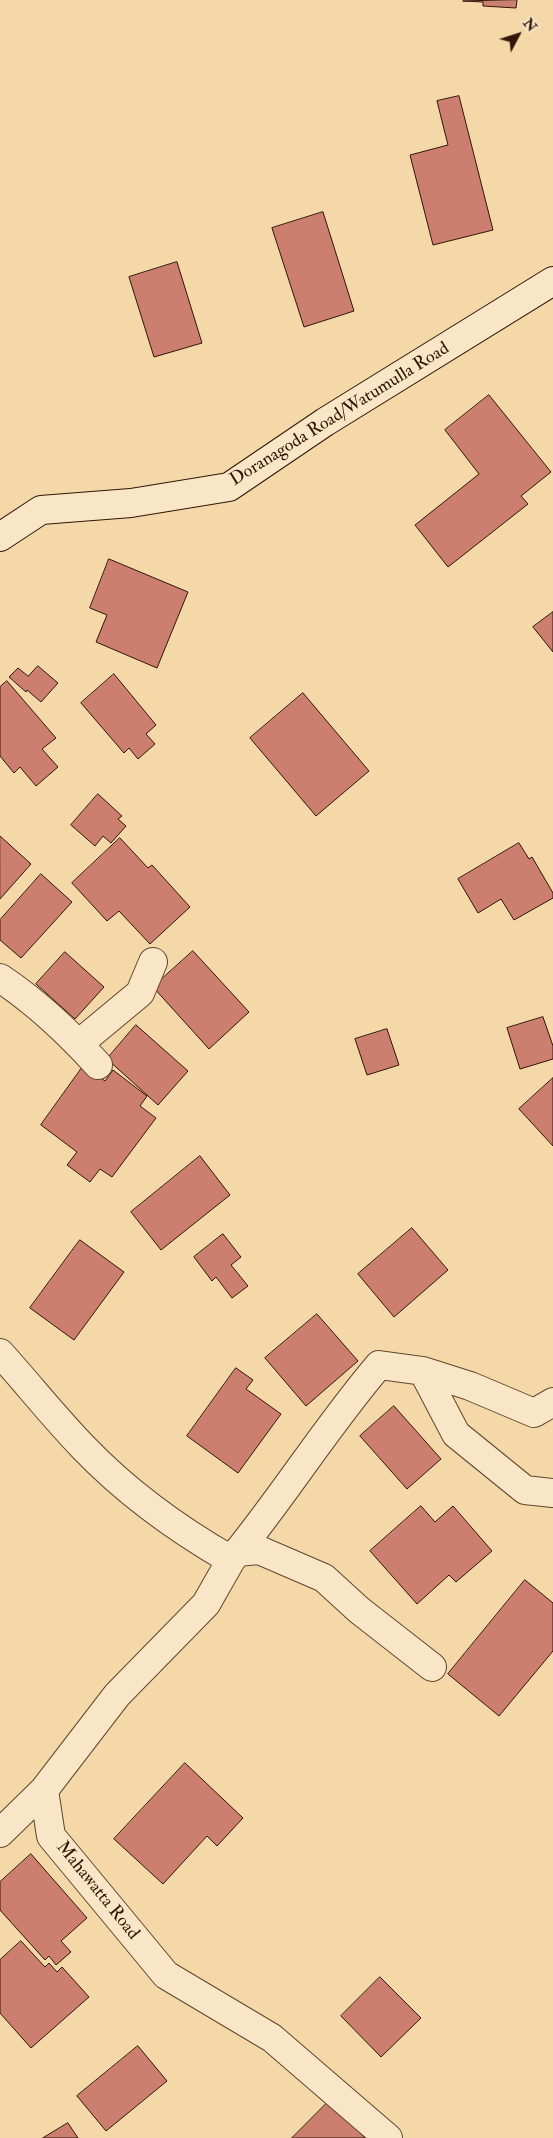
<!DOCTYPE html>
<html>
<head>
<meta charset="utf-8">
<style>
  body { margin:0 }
  #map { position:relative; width:553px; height:2138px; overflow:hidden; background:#f4d8a8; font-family:"IM FELL Double Pica",serif }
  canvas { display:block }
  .north { position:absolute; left:493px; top:10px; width:50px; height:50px; -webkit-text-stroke:4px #f8e6c6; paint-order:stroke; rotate:50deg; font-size:14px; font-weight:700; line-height:20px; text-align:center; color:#301508 }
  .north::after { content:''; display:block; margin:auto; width:18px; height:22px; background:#301508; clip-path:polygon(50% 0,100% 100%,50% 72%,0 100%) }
</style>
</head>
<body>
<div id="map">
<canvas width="553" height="2138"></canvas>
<div class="north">N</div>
</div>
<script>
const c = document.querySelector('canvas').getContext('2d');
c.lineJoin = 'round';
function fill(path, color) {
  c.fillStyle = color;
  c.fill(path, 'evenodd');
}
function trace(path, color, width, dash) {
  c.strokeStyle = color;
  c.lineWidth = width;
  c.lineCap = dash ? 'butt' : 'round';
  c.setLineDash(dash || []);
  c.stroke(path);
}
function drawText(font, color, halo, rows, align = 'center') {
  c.font = font + ' "IM FELL Double Pica",serif';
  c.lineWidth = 4;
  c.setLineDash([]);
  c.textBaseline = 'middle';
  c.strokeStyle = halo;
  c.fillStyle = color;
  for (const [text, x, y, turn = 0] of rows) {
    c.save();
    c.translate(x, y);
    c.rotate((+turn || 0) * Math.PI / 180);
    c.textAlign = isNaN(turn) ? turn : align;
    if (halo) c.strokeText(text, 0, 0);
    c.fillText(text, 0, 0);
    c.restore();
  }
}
const building = new Path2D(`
  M517,0L516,8L483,6V2L463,1Z
  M459,96L493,230L433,245L410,155L448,145L437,101Z
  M323,212L354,311L304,327L272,228Z
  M177,262L202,343L154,357L129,277Z
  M489,395L551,472L521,496L528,504L448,567L415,525L479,474L445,430Z
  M109,559L188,592L157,668L96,642L107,615L90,608Z
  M553,612V652L533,627Z
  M38,666L58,683L41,702L27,690L26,692L9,677L18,668L28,676Z
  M114,674L156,725L146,734L155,744L138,759L129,748L124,753L81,703Z
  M7,681L56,738L42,749L58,767L36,786L20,767L14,773L0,756V687Z
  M303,693L369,771L316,816L250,738Z
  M98,794L122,816L118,819L126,826L111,843L103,836L95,846L71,825Z
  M0,836L31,864L0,899Z
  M120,838L148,868L152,865L190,907L150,944L119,911L107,921L72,883Z
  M519,843L529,859L532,857L553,893V898L514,920L501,899L478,913L458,879Z
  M41,874L72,902L21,958L0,940V920Z
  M193,951L249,1012L209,1049L153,987Z
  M65,952L104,987L75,1019L36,984Z
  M543,1017L553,1046V1059L520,1069L507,1028Z
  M136,1025L188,1071L158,1105L107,1059Z
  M387,1029L399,1065L367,1075L355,1039Z
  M84,1065L105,1081L113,1070L147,1096L140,1106L156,1118L112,1177L100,1169L90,1182L67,1165L77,1152L41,1125Z
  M553,1078V1146L519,1109Z
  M200,1156L230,1195L161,1250L131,1212Z
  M412,1228L448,1270L394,1317L358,1274Z
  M223,1234L241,1257L231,1265L248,1286L232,1298L216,1277L212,1281L194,1257Z
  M80,1240L124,1272L74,1340L30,1308Z
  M317,1314L358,1361L306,1406L265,1358Z
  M236,1368L253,1380L246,1389L281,1414L238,1473L187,1436Z
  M394,1406L441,1459L407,1489L360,1436Z
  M421,1506L435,1522L453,1506L492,1551L456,1582L449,1575L417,1604L370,1551Z
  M525,1580L553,1603V1651L499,1716L448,1674Z
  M185,1763L243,1818L217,1846L207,1836L163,1884L114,1839Z
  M31,1854L87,1918L61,1941L71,1952L56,1965L49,1956L45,1960L0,1910V1882Z
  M21,1941L45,1967L49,1963L57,1972L62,1967L89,1997L31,2048L0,2013V1960Z
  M380,1977L421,2018L381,2057L341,2016Z
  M138,2046L167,2081L106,2131L77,2096Z
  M329,2101L365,2138H292Z
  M68,2123L78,2138H43Z`);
const street = new Path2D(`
  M0,978C36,1002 69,1033 98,1065
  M76,1042L87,1037L140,993L153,962
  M0,1353C28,1384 54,1417 83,1447C126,1492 177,1529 231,1560C283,1497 326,1427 379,1365L423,1371L470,1386L534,1413L553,1402
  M423,1371L456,1434L525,1490L553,1493
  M237,1552L259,1550L324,1578L359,1610L432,1667
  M231,1560L206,1604L117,1695L44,1790L51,1836L166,1975L272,2038L388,2138
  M0,1833L44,1790`);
const secondary = new Path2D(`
  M0,537L41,510L131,503L229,487L325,422L553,281`);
const streetNames = [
  ["Doranagoda Road/Watumulla Road",340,415,-32],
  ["Mahawatta Road",97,1891,51]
];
fill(building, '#cc7f6f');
trace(building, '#301508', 1);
trace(street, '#614630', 30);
trace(secondary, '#301508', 30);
trace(street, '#f8e6c6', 28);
trace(secondary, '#f8e6c6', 28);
drawText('18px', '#301508', '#f8e6c6', streetNames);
</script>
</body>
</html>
